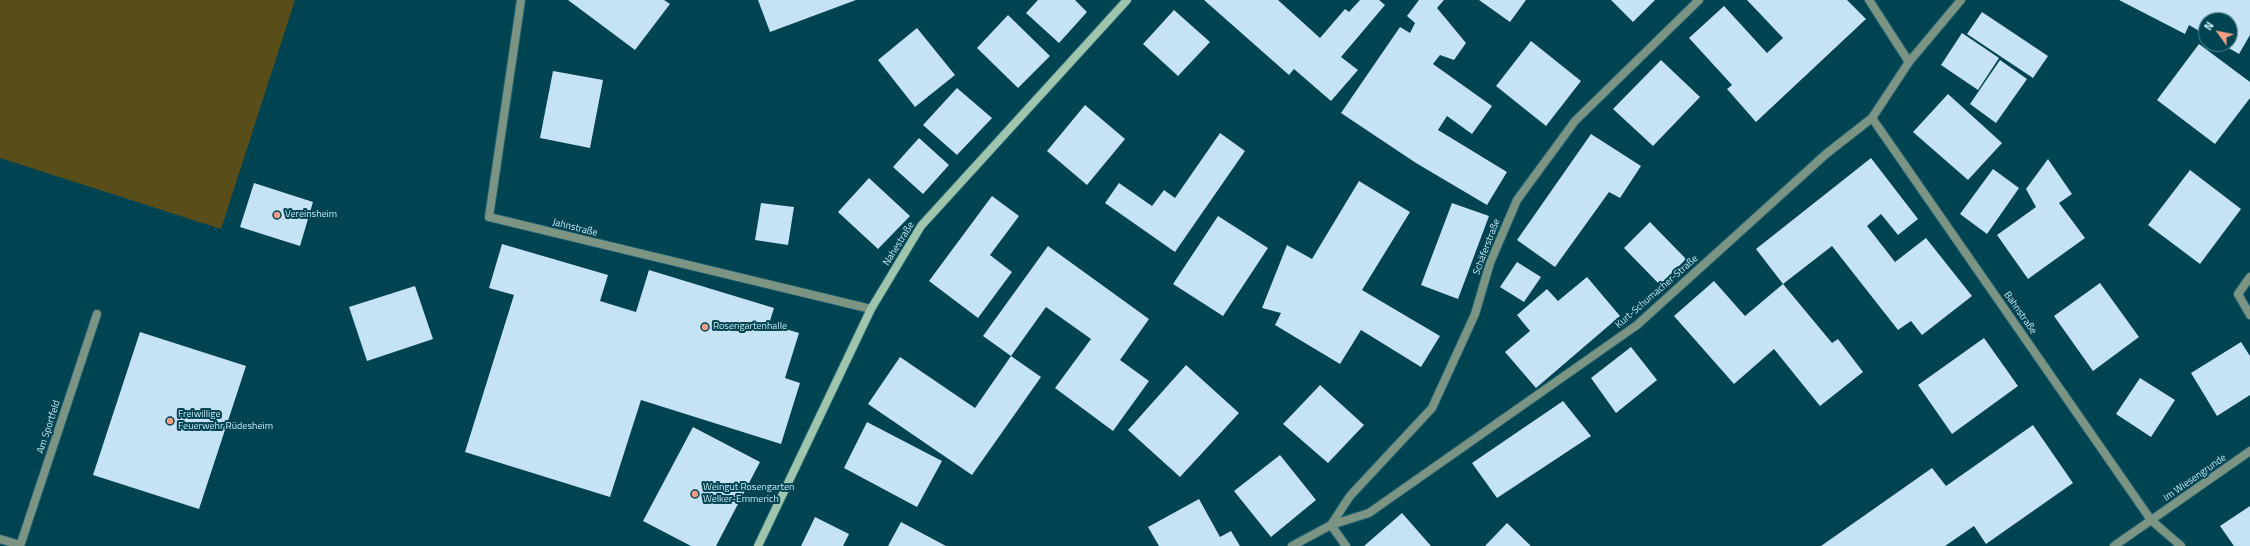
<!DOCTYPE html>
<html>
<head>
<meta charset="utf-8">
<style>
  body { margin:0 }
  #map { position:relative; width:2250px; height:546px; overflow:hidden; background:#004351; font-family:"Titillium Web",sans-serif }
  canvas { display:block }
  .north { position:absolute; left:2198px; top:12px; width:40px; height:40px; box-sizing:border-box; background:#004351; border:1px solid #4f8592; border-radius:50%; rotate:303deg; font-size:11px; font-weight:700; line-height:16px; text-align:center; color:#c5e9f3 }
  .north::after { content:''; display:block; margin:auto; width:14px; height:18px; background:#f49e87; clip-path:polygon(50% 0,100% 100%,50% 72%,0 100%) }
</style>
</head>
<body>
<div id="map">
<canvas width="2250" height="546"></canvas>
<div class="north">N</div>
</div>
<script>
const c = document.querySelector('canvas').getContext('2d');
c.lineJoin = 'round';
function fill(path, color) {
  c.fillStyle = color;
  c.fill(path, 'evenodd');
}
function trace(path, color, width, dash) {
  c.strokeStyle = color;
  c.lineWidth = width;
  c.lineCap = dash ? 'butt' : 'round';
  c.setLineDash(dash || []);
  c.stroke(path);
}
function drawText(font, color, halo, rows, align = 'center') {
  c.font = font + ' "Titillium Web",sans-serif';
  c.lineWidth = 4;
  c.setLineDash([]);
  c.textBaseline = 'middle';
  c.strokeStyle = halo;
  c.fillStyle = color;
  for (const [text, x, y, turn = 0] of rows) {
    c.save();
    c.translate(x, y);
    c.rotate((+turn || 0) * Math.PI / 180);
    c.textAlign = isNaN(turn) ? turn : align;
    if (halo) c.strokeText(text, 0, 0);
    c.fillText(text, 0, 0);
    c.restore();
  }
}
const green = new Path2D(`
  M0,0H295L221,229L0,158Z`);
const building = new Path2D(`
  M568,0H664L670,4L635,50Z
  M758,0H856L770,32Z
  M1038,0H1075L1087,12L1059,43L1026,13Z
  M1204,0H1278L1320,38L1345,9L1349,12L1360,0H1379L1385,5L1341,57L1358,70L1331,101L1294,69L1289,75Z
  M1419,0H1444L1437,8L1466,43L1454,60L1440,55L1433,64L1492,106L1472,134L1447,116L1438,130L1507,172L1487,205L1416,163L1341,113L1400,27L1410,33L1415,23L1407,16Z
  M1479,0H1526L1510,22Z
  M1611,0H1655L1633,22Z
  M1747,0H1847L1866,19L1756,122L1727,89L1732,85L1689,38L1724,6L1767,53L1783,38Z
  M2119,0H2250V35L2239,54L2222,44H2230V20H2206V35L2189,25L2185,34Z
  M1174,10L1210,42L1178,76L1143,44Z
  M1982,12L2048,56L2033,78L1967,34Z
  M1008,15L1050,56L1018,88L977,48Z
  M917,28L955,75L915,107L878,60Z
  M1962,33L1999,58L1978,90L1941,65Z
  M1531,41L1581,81L1546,126L1496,86Z
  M2199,44L2250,82V98L2215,144L2157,100Z
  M1661,60L1700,97L1653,146L1613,109Z
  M2000,60L2027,79L1996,123L1970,104Z
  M553,71L603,80L590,148L540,138Z
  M957,88L992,118L957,155L923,125Z
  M1948,94L2002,143L1968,180L1913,132Z
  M1085,105L1125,139L1087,185L1047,151Z
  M1220,133L1245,151L1175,252L1105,203L1119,183L1152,206L1164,190L1175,198Z
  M1591,134L1641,166L1620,198L1609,192L1555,267L1517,240Z
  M919,138L949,165L923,194L893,167Z
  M1871,158L1918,219L1898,235L1881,214L1867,226L1895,262L1926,238L1972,296L1922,335L1911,321L1898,330L1832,246L1783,284L1832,343L1838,339L1863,372L1820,406L1774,349L1734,384L1674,316L1714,281L1745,316L1783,284L1756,249Z
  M2048,159L2072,194L2059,203L2085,238L2028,279L1997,235L2036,207L2026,189Z
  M1993,169L2019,188L1987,234L1960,214Z
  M2190,170L2241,209L2200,264L2148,225Z
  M869,178L910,216L878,249L838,212Z
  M1359,181L1410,212L1362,290L1440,336L1421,367L1361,330L1340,364L1275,325L1281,313L1262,308L1287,245L1312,259Z
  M254,183L313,202L300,246L240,227Z
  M992,196L1019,216L990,255L1012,272L978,318L929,281Z
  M761,203L794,207L788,245L755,240Z
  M1452,203L1489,216L1458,299L1421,285Z
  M1218,216L1268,248L1223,316L1173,284Z
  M1650,222L1686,259L1660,285L1624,248Z
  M502,244L608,275L600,301L636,312L649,270L774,308L769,324L799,333L785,378L800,383L781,444L641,400L610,497L465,452L514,295L489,288Z
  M1048,246L1149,319L1120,360L1149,381L1113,431L1055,388L1091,339L1046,307L1011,356L983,336Z
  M1517,262L1541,277L1524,302L1500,287Z
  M1587,277L1620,316L1536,388L1505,352L1530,331L1517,315L1547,289L1558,301Z
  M2100,283L2139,337L2093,371L2054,316Z
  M415,286L433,339L367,361L349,307Z
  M140,332L246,366L199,509L93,475Z
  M1984,338L2018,386L1952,434L1918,385Z
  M2241,342L2250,356V395L2217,416L2191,373Z
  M1631,347L1657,380L1616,413L1591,378Z
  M1011,356L1041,377L972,475L868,404L900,357L975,408Z
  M1186,365L1239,413L1180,477L1128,430Z
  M2140,378L2175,400L2151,437L2116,414Z
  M1320,385L1364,425L1328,463L1283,424Z
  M1563,401L1591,436L1497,498L1472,463Z
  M867,422L942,461L917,507L844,468Z
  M2033,425L2073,483L1986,544L1974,526L1945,546H1821L1932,468L1946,486Z
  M693,427L760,462L716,546H691L643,521Z
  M1280,455L1316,500L1271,537L1234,491Z
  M1199,499L1220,537L1231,531L1240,546H1159L1148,527Z
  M2250,506V546H2234L2220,526Z
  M1402,513L1431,546H1364Z
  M815,517L849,534L843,546H801Z
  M901,522L946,546H888Z
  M1507,523L1531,546H1485Z`);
const lane = new Path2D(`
  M0,539L20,545`);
const street = new Path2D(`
  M521,0L489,217L871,309
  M1869,0L1909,62
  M1872,118L2151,520L2181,546
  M2250,277L2238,294L2250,315
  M20,546L97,314
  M1292,546L1331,525L1369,513L1637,325L1826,154L1872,118L1909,62L1961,0
  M1346,546L1331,525L1350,496L1432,408L1475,314L1490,263L1517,200L1575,121L1699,0
  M2114,546L2250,451`);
const secondary = new Path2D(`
  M758,546L871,309L921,226L1127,0`);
const markers = [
  [277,215,4,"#f49e87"],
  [705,327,4,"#f49e87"],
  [170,421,4,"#f49e87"],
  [695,494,4,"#f49e87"]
];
const poiNames = [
  ["Vereinsheim",285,215],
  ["Rosengartenhalle",713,327],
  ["Freiwillige",178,415],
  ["Feuerwehr Rüdesheim",178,427],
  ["Weingut Rosengarten",703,488],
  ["Welker-Emmerich",703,500]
];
const streetNames = [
  ["Jahnstraße",575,228,14],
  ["Nahestraße",899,244,-58],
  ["Schäferstraße",1487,247,-69],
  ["Kurt-Schumacher-Straße",1657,292,-41],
  ["Bahnstraße",2020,313,55],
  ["Am Sportfeld",49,427,-72],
  ["Im Wiesengrunde",2195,478,-35]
];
fill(green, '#594e1a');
fill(building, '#c6e2f5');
trace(lane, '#23616e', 10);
trace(street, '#23616e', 10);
trace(secondary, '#23616e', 10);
trace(lane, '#7c9484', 8);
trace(street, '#7c9484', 8);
trace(secondary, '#9fc6ad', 8);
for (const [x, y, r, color] of markers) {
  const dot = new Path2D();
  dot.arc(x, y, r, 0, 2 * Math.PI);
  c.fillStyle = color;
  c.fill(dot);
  trace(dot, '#004351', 1.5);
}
drawText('10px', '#c5e9f3', '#004351', poiNames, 'left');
drawText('10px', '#c5e9f3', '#004351', streetNames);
</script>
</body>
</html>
